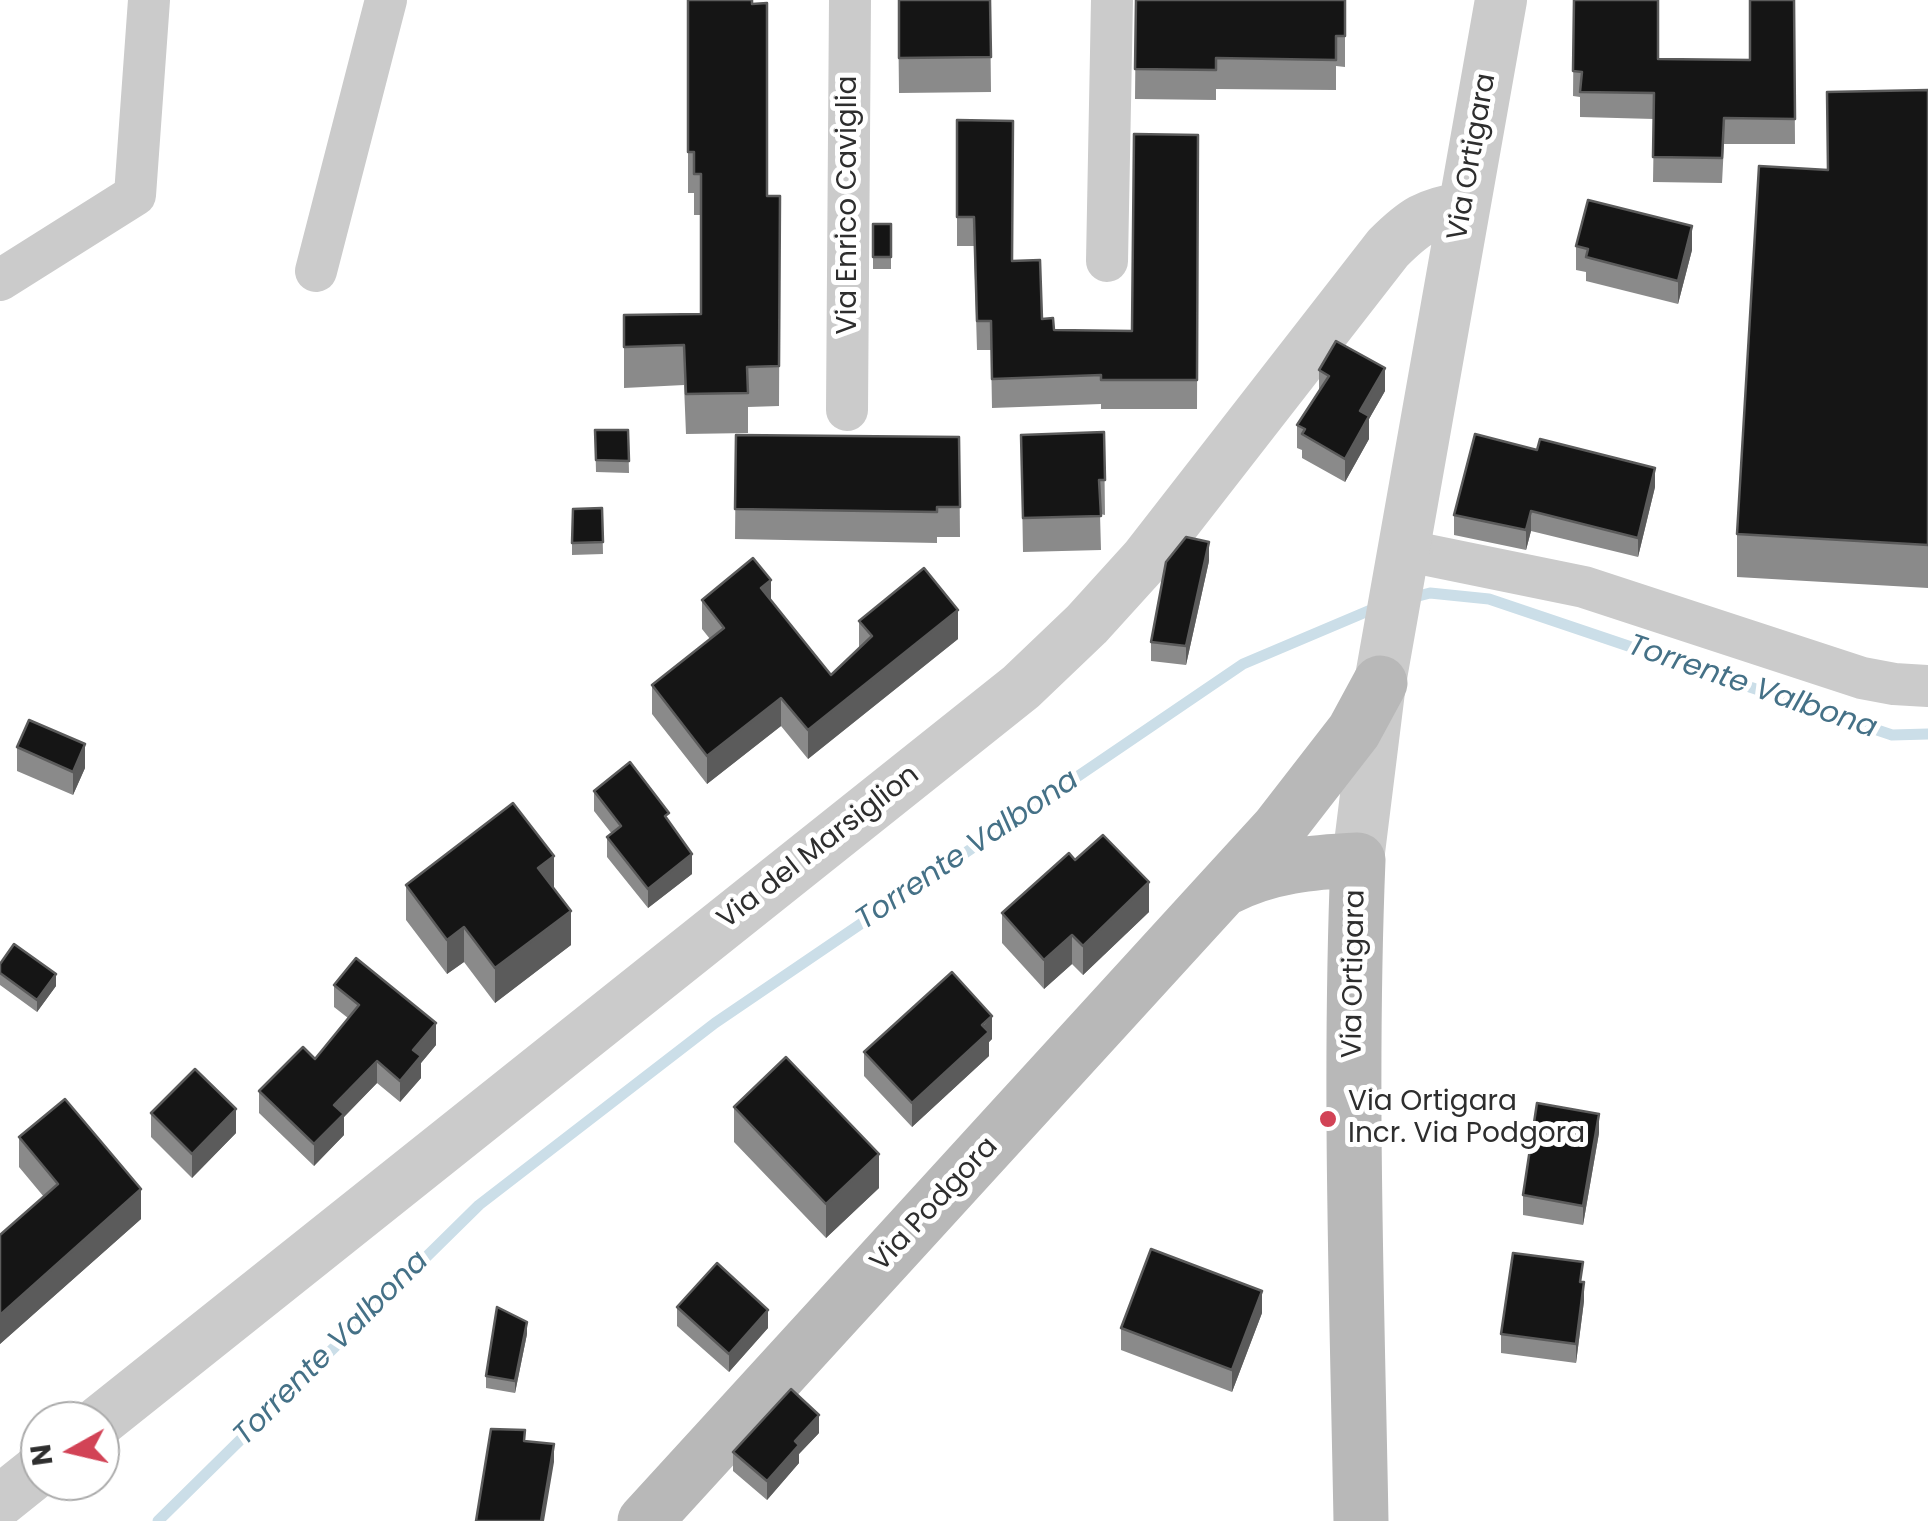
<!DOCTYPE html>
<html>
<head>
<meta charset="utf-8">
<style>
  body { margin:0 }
  #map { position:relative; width:1928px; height:1521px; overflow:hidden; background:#fff; font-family:Poppins,sans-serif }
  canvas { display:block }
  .north { position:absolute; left:20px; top:1401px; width:100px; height:100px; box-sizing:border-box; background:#fff; border:2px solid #ababab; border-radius:50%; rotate:262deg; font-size:28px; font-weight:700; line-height:40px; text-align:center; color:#2e2e2e }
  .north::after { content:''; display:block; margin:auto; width:35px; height:45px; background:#d24356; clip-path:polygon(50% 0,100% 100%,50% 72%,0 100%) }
</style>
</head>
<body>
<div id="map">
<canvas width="1928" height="1521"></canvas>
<div class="north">N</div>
</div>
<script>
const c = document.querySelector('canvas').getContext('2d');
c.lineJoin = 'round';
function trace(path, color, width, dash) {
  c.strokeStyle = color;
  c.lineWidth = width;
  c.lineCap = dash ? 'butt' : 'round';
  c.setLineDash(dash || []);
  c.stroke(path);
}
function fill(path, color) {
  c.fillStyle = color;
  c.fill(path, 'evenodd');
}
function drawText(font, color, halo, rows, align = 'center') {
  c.font = font + ' Poppins,sans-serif';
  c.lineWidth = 10;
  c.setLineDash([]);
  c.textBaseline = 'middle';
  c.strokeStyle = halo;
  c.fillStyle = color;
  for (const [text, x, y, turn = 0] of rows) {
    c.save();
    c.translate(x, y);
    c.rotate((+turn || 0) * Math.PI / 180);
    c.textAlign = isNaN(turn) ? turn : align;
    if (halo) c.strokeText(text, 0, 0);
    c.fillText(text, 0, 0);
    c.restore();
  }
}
const stream = new Path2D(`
  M1407,599L1430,593L1489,599L1892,735L1928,734
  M158,1521L479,1205L715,1023L1243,664L1380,606`);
const minor = new Path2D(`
  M1107,261L1112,0
  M316,271L386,0
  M0,280L135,195L149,0
  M847,410L850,0
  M1403,550L1584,587L1862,678L1894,684L1928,686`);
const tertiary = new Path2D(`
  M1358,860L1380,683L1501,0
  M100,1421L1021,687L1087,624L1146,559L1388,248C1414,222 1427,213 1464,208
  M0,1501L40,1469`);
const secondary = new Path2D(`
  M1228,887C1269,866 1312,862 1358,860C1349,1080 1357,1300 1361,1521
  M645,1521L1278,829L1354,731L1380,683`);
const wall = new Path2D(`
  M688,0L767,196H780L779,406L748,407V433L686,434L684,385L624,388V315L701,314V215H694V193H688Z
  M898,0H990L991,92L899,93Z
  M1136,0H1345V67L1336,66V90L1216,89V100L1135,99Z
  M1574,0L1658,59L1750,60L1794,0L1795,144H1724L1722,183L1653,182L1654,119L1580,117V97L1573,96Z
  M1928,90V588L1737,577V534L1827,170Z
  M957,120L1012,261L1042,319L1054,330L1132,331L1198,135L1197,409H1101V404L992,408L991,350H977L974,246H957Z
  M873,224H891V269H873Z
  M1576,246L1692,250L1678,304L1586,281V272L1576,270Z
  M1319,370L1385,391L1369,419V439L1345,482L1302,458V450L1297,448V425L1319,392Z
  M595,430H628L629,473L596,472Z
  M1104,432L1105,515L1100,514L1101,550L1023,552L1021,435Z
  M736,435L959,437L960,537H937V543L735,539Z
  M1655,487L1638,557L1531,531L1526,550L1454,535V515Z
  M602,508L603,554L572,555V543Z
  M1209,561L1186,665L1151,661V642Z
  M702,600H771L831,675L859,648V621L958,639L808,759L781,726L707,784L652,714V685L710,639L702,629Z
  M17,747L85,768L73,795L17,771Z
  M594,791L669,822L692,874L648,908L607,857V837L612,834L594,811Z
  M1075,860L1149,912L1083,975L1072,964L1044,989L1002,943V913Z
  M406,885L554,889L571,945L495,1003L464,962L447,974L406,920Z
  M0,964L56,986L37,1012L0,985Z
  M334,985L436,1045L421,1063V1078L400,1102L377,1083L344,1117V1135L314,1166L259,1113V1091L315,1059L348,1018L334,1007Z
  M992,1039L989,1042V1056L912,1127L864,1076V1052Z
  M734,1107L879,1188L826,1238L734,1142Z
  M151,1113L236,1133L192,1178L151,1137Z
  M1599,1133L1583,1225L1523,1215V1195Z
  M19,1137L141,1219L0,1344V1235L44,1197L19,1167Z
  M1583,1282L1584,1301L1576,1363L1501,1353V1334Z
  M677,1307L768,1328L729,1372L677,1326Z
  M1262,1313L1232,1392L1121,1350V1328Z
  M527,1334L515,1393L486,1388V1376Z
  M819,1433L799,1454V1463L767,1500L733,1471V1452Z`);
const shadedWall = new Path2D(`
  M1692,226V250L1678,304V281Z
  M1385,368V391L1369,419V439L1345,482V459L1360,411Z
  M1655,468V487L1638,557V538Z
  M1531,511V531L1526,550V530Z
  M1209,542V561L1186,665V646Z
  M771,580V608L761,588Z
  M958,610V639L808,759V730Z
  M781,698V726L707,784V756Z
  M85,744V768L73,795V772Z
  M692,854V874L648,908V889Z
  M554,856V891L538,868Z
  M1149,882V912L1083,975V946Z
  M571,911V945L495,1003V968Z
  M464,927V962L447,974V940Z
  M1072,935V964L1044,989V960Z
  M56,974V986L37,1012V1000Z
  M992,1016V1039L989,1042V1056L912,1127V1103Z
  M436,1023V1045L421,1063V1078L400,1102V1081L413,1050Z
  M377,1061V1083L344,1117V1135L314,1166V1144L334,1105Z
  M236,1109V1133L192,1178V1154Z
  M1599,1114V1133L1583,1225V1206Z
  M879,1154V1188L826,1238V1204Z
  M141,1189V1219L0,1344V1315Z
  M1584,1282V1301L1576,1363V1344Z
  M1262,1291V1313L1232,1392V1370Z
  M768,1310V1328L729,1372V1354Z
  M527,1322V1334L515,1393V1381Z
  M819,1415V1433L799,1454V1463L767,1500V1481L795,1441Z
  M554,1444V1462L544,1521H541Z`);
const building = new Path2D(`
  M688,0H752V4L767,3V196H780L779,366L747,367L748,393L686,394L684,345L624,347V315L701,314V174H694V152H688Z
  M899,0H990L991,57L899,58Z
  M1136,0H1345V36H1336V60L1216,58V70L1135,69Z
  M1574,0H1658V59L1750,60V0H1794L1795,119L1724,118L1722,158L1653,157L1654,93L1580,92L1582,72L1573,71Z
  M1928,90V545L1737,534L1759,166L1828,170L1827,92Z
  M957,120L1013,121L1012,261L1040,260L1042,319L1053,318L1054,330L1132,331L1134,134L1198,135L1197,380H1101V375L992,379L991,321H977L974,217H957Z
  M1588,200L1692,226L1678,281L1586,257L1588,249L1576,246Z
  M873,224H891V257H873Z
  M1336,341L1385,368L1360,411L1369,416L1345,459L1302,434L1305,429L1297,425L1329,376L1319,370Z
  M595,430H628L629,461L596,460Z
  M1104,432L1105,480H1099L1101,516L1023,518L1021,435Z
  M1475,434L1537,450L1540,439L1655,468L1638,538L1531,511L1526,530L1454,515Z
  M736,435L959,437L960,507H937V512L735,509Z
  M602,508L603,542L572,543L573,509Z
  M1186,537L1209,542L1186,646L1151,642L1166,562Z
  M753,558L771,580L761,588L831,675L872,636L859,621L924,568L958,610L808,730L781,698L707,756L652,685L724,628L702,600Z
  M29,720L85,744L73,772L17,747Z
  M630,762L669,813L665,816L692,854L648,889L607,837L621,826L594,791Z
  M513,803L554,856L538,868L571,911L495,968L464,927L447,940L406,885Z
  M1103,835L1149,882L1083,946L1072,935L1044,960L1002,913L1069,853L1075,860Z
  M14,944L56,974L37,1000L0,973V964Z
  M356,958L436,1023L413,1050L421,1056L400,1081L377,1061L334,1105L344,1114L314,1144L259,1091L303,1047L315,1059L359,1005L334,985Z
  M952,972L992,1016L982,1025L989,1032L912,1103L864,1052Z
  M786,1057L879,1154L826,1204L734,1107Z
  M195,1069L236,1109L192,1154L151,1113Z
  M65,1099L141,1189L0,1315V1235L58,1184L19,1137Z
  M1537,1103L1599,1114L1583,1206L1523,1195Z
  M1151,1249L1262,1291L1232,1370L1121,1328Z
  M1513,1253L1583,1262L1580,1282H1584L1576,1344L1501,1334Z
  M717,1263L768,1310L729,1354L677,1307Z
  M497,1307L527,1322L515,1381L486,1376Z
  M791,1389L819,1415L795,1441L799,1445L767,1481L733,1452Z
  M491,1429L525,1430L524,1441L554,1444L541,1521H476Z`);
const markers = [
  [1328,1119,10,"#d24356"]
];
const streetNames = [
  ["Via Ortigara",1473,157,-80],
  ["Via Enrico Caviglia",849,205,-90],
  ["Via del Marsiglion",819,848,-38],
  ["Via Ortigara",1355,974,-89],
  ["Via Podgora",935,1205,-47]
];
const poiNames = [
  ["Via Ortigara",1348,1103],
  ["Incr. Via Podgora",1348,1135]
];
const waterNames = [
  ["Torrente Valbona",1752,688,19],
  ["Torrente Valbona",968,851,-34],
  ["Torrente Valbona",332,1349,-45]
];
trace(stream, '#cbdee8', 11);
trace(minor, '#cbcbcb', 42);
trace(tertiary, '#cbcbcb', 52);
trace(secondary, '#b8b8b8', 55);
fill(wall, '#8a8a8a');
fill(shadedWall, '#5b5b5b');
fill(building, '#151515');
trace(building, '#5b5b5b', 2.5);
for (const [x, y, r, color] of markers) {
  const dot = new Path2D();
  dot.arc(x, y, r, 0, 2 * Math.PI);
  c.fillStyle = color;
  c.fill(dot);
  trace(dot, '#fff', 4);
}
drawText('28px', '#2e2e2e', '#fff', streetNames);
drawText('28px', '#2e2e2e', '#fff', poiNames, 'left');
drawText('italic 30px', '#457187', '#fff', waterNames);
</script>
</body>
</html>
